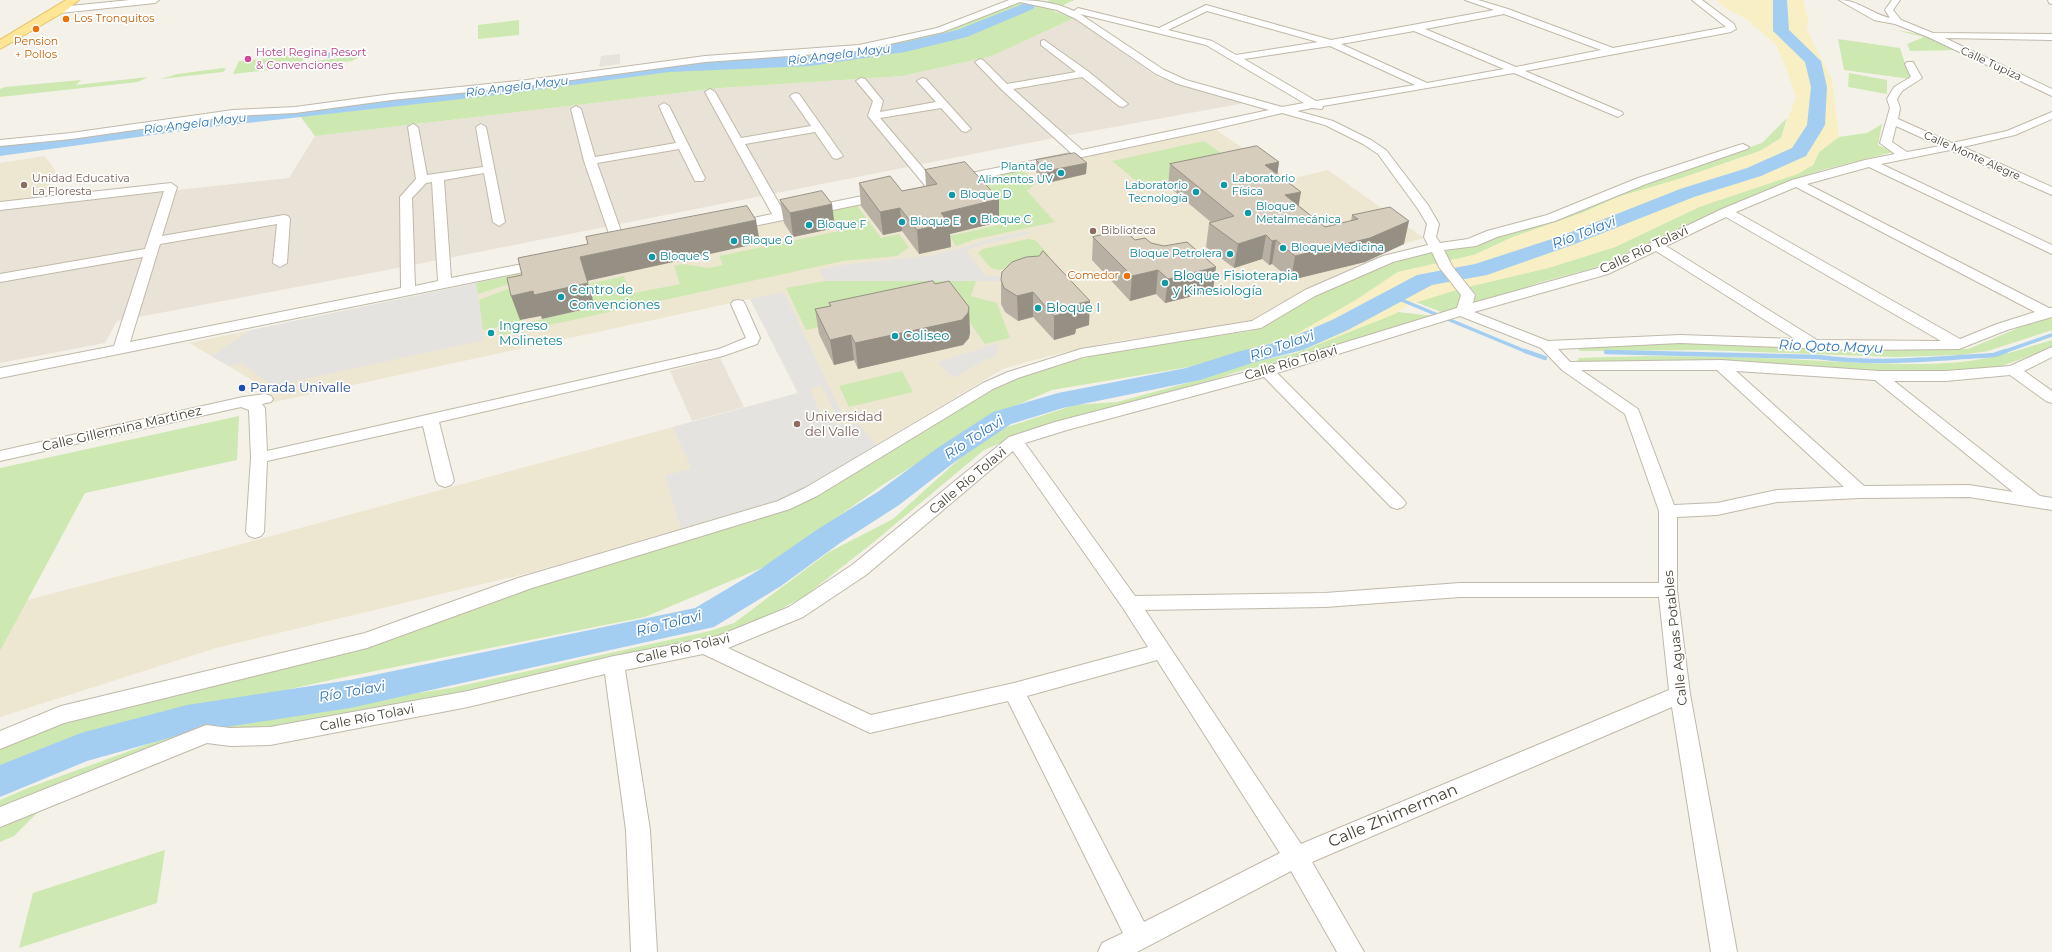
<!DOCTYPE html>
<html>
<head>
<meta charset="utf-8">
<style>
  body { margin:0 }
  canvas { display:block; background:#f4f1e8 }
</style>
</head>
<body>
<canvas width="2052" height="952"></canvas>
<script>
const c = document.querySelector('canvas').getContext('2d');
c.lineJoin = 'round';
function fill(path, color) {
  c.fillStyle = color;
  c.fill(path, 'evenodd');
}
function trace(path, color, width, dash) {
  c.strokeStyle = color;
  c.lineWidth = width;
  c.lineCap = dash ? 'butt' : 'round';
  c.setLineDash(dash || []);
  c.stroke(path);
}
function drawText(font, color, halo, rows, align = 'center') {
  c.font = font + ' Montserrat,sans-serif';
  c.lineWidth = 3.5;
  c.setLineDash([]);
  c.textBaseline = 'middle';
  c.strokeStyle = halo;
  c.fillStyle = color;
  for (const [text, x, y, turn = 0] of rows) {
    c.save();
    c.translate(x, y);
    c.rotate((+turn || 0) * Math.PI / 180);
    c.textAlign = isNaN(turn) ? turn : align;
    if (halo) c.strokeText(text, 0, 0);
    c.fillText(text, 0, 0);
    c.restore();
  }
}
const residential = new Path2D(`
  M1074,18L1159,78L1245,103L1059,137L408,266L117,321L105,343L0,363V209L289,178L315,136L720,88L902,76L992,56Z
  M720,358L744,407L692,421L670,371Z`);
const industrial = new Path2D(`
  M620,54V64L599,67L601,56Z`);
const education = new Path2D(`
  M1216,130L1290,179L1328,170L1424,238L1404,244L1302,291L1248,322L1112,342L1045,357L1003,369L788,497L533,572L216,648L0,717V651L27,600L223,549L798,393L750,299L265,404L266,388L189,343Z
  M45,156L57,173L41,197L0,203V163Z`);
const green = new Path2D(`
  M1022,0H1036C1003,13 971,28 937,37C859,59 779,60 699,62L855,50L945,32Z
  M1050,0H1075C1066,2 1062,8 1053,11L1074,18L992,56L902,76L720,88L315,136L300,116L512,91L650,71L697,67L812,63L875,55L931,45L966,36Z
  M519,20V35L478,39V25Z
  M1891,29L1924,35L1957,50L1910,51L1907,44L1924,37Z
  M1838,39L1900,48L1910,79L1844,70Z
  M305,53L309,54L307,58L302,60L306,63V66L233,74L239,61L273,58Z
  M362,56L352,61L311,65L312,61Z
  M223,68L226,69L223,72L160,79L178,74Z
  M1849,73L1887,80V94L1848,87Z
  M148,77L138,82L0,97V89L5,87L81,80L76,85Z
  M1787,118L1781,138L1760,151L1682,178L1618,197L1582,213L1513,237L1474,255L1398,272L1356,300L1291,337L1189,367L1052,390L996,414L884,484L771,564L645,617L340,678L100,731L0,768V747L59,723L751,522L806,501L983,395L1014,379L1077,360L1118,350L1252,331L1318,294L1400,258L1475,246L1496,236L1684,169L1762,143Z
  M1882,124L1878,145L1893,152L1822,170L1792,180L1726,207L1594,268L1538,283L1464,310L1441,312L1416,302L1463,288L1548,268L1615,247L1699,207L1813,165L1819,152L1839,137L1867,133Z
  M1204,141L1236,164L1141,185L1112,161Z
  M1023,170L1036,183L1027,191L1055,222L976,239L956,246L950,236L1002,224L965,182Z
  M856,204L881,238L899,234L909,247L897,256L843,261L499,336L498,327L483,330L479,300L526,282L516,303L521,324L595,307L588,284L624,276L630,294L680,284L674,266L683,264L709,268L723,265L719,256L839,231L826,210Z
  M1028,239L1035,240L1049,255L1046,259L999,270L991,268L978,253L983,249Z
  M585,260L478,294L476,283Z
  M825,281H976L971,296L997,303L1010,338L985,344L959,307L946,300L806,330L786,288Z
  M1398,312L1434,316L1317,353L1236,372L1200,385L1014,437L984,450L875,541L805,596L736,633L469,693L271,730L231,729L66,784L14,836L0,842V800L28,788L198,726L451,688L710,631L734,623L829,552L893,519L966,453L998,430L1075,405L1117,402L1198,380L1240,365L1296,353Z
  M2052,317V330L1988,351L1961,355L1895,357L1704,350L1579,351L1580,346L1682,341L1858,350L1968,349L2023,326Z
  M2052,340V348L1999,367L1940,373L1576,362L1579,358C1649,355 1719,356 1788,359C1846,362 1904,367 1961,362C1993,359 2022,349 2052,340Z
  M902,371L913,392L849,407L839,386Z
  M239,416L237,460L85,493L0,651V468Z
  M165,850L157,903L19,948L33,893Z`);
const sand = new Path2D(`
  M1717,0H1803L1808,18L1807,30L1832,80L1839,137L1819,152L1813,165L1798,174L1699,207L1615,247L1548,268L1463,288L1411,304L1395,314L1296,353L1291,337L1356,300L1398,272L1474,255L1513,237L1582,213L1618,197L1682,178L1760,151L1781,138L1796,97L1786,68L1776,45L1746,19L1722,6Z`);
const parking = new Path2D(`
  M1028,231L1029,234L984,244L966,251L986,276H1000L1001,281H825L819,270L842,265L928,256L962,248L982,241Z
  M476,283L484,340L273,386L241,363L229,366L211,356L251,330Z
  M784,292L843,416H837L821,385L810,389L822,418L840,425L860,424L876,445L788,497L681,528L665,476L691,468L673,427L798,393L750,299Z
  M999,343L996,356L985,360L954,378L937,362Z`);
const water = new Path2D(`
  M352,49H364L362,54L348,58L339,56L326,58L318,57L327,53Z`);
const streamFar1 = new Path2D(`
  M1392,296L1527,352
  M2003,352L2052,335`);
const stream = new Path2D(`
  M1525,351L1545,358
  M1606,352L1818,357C1877,365 1935,359 1994,355L2006,351`);
const river = new Path2D(`
  M1773,0H1787L1789,30L1821,61L1827,87L1825,125L1806,156L1761,176L1694,197L1575,244L1487,275L1432,285L1348,330L1303,350L1255,362L1200,380L1063,408L1011,424L956,461L899,505L840,543L781,586L714,627L350,708L187,733L87,761L0,797V765L81,733L187,705L350,680L695,608L759,570L818,529L879,491L936,449L993,412L1058,393L1186,368L1237,352L1285,340L1332,320L1417,275L1475,264L1561,236L1680,189L1747,168L1792,148L1807,125L1811,87L1805,62L1773,31Z
  M1028,2L1033,3L1035,6L1033,9L967,37L905,52L810,66L669,72L506,94L203,128L0,156V144L203,118L506,84L669,62L810,56L905,42L957,30Z`);
const minor = new Path2D(`
  M130,0H159L155,3L60,13L56,10L60,7Z
  M1009,0C1032,0 1053,1 1074,11L1078,8L1159,28L1206,5L1331,40L1494,10L1465,0H1478L1508,9L1613,48L1726,27L1692,0H1702L1734,24L1736,29L1731,32L1525,71L1622,112L1623,114L1618,117L1514,73L1323,106L1322,109L1312,108L1297,111L1333,121L1371,140L1386,150L1428,205L1439,224L1436,237L1440,243L1468,239L1487,231L1547,215L1638,178L1739,145L1743,144L1749,147L1747,149L1646,184L1555,221L1497,237L1476,246L1444,250L1452,266L1475,295L1473,303L1598,268L1722,209L1792,180L1865,160L1895,154L1880,143L1890,108L1887,99L1894,87L1911,77L1905,64L1907,62H1913L1922,78L1902,91L1897,99L1900,108L1898,119L1952,143L2007,131L2052,112V119L2015,135L1963,147L2052,187V195L1950,150L1881,164L2052,245V254L1869,167L1807,184L2049,308H2052V317L2007,330L1959,349L1856,350L1680,343L1558,349L1570,362L1721,360L1879,371H1946L2010,366L2052,347V357L2024,371L2052,391V403L2046,401L2010,375L1946,381H1894L2040,496L2052,498V510L1969,497L1860,498L1777,502L1717,515L1677,517V590L1690,694L1737,952H1711L1672,707L1312,862L1364,952H1337L1291,871L1137,952H1098L1102,943L1123,933L1008,701L870,733L703,654L625,670L650,830L657,952H631L626,830L605,674L468,707L270,745L230,746L207,743L0,827V807L206,725L230,728L270,727L468,691L614,656L718,636L789,607L852,565L1009,437L1055,422L1262,368L1457,308L1461,295L1439,267L1432,252L1393,262L1315,296L1261,328L1083,357L1018,378L993,389L817,496L790,509L532,588L367,648L64,723L0,749V731L61,706L365,633L518,578L778,501L805,488L983,383L1008,372L1081,349L1252,321L1305,290L1383,256L1428,245L1424,237L1427,224L1418,209L1378,154L1363,144L1325,125L1282,113L1210,130L955,184L951,183L949,180L951,177L1071,153L1001,89L975,62L980,59L983,60L1007,84L1076,72L1041,45V41L1044,40L1089,72L1128,104L1123,107L1119,106L1082,77L1013,89L1082,150L1269,110L1178,84L1156,74L1076,19L1057,10L1020,2L943,32L859,51L705,62L527,86L392,100L295,113L233,116L71,139L0,146V140L71,133L233,110L295,107L392,94L527,80L705,56L859,45L937,28ZM1207,11L1318,42L1236,55L1212,41L1168,30ZM1080,14L1206,45L1304,103L1282,107L1186,80L1164,70ZM1504,14L1601,50L1516,67L1425,29ZM1414,31L1504,69L1427,83L1341,44ZM1330,46L1415,85L1316,101L1244,59ZM1896,126L1940,146L1907,152L1892,142ZM1796,187L2035,312L1997,324L1960,339L1736,212ZM1726,217L1941,341L1817,340L1666,246ZM1656,251L1795,339L1680,335L1548,341L1474,312L1608,274ZM1460,316L1541,348L1562,370L1625,414L1659,511V583H1460L1325,593L1135,596L1025,443L1067,430L1264,377L1391,507L1397,509L1403,507L1406,503L1403,499L1277,373ZM1581,370H1717L1844,487L1777,490L1717,503L1674,505L1638,409ZM1736,371L1875,380L2013,492L1969,485L1864,486ZM1013,451L1123,608L1148,647L1014,683L871,715L728,648L803,617L866,575ZM1460,597H1659L1669,690L1301,844L1145,610L1325,607ZM1157,660L1280,853L1144,922L1027,696Z
  M1839,0C1858,0 1872,14 1890,18L1885,10L1892,0H1900L1893,10L1901,20L1933,33L2052,34V40L1945,38L2052,89V96L1928,37L1895,24L1874,20Z
  M2048,0H2052V4L2049,3Z
  M861,78L865,79L883,101L880,112L936,102L917,81L922,78L926,79L971,129L966,132L962,131L941,108L880,118L935,182L937,185L935,188H927L868,116L873,101L856,81Z
  M710,89L715,92L741,138L811,126L790,96L795,93L799,94L843,156L837,159L833,158L815,132L745,144L784,212L882,192L888,196L882,200L734,230L730,229L728,226L730,223L772,214L705,92Z
  M664,103L669,106L705,178L703,181H695L679,149L597,163L627,248L625,251H615L584,161L571,109L576,106L581,109L595,157L676,143L659,106Z
  M413,124L418,127L427,175L483,167L476,127L481,124L486,127L505,222L499,226L493,222L484,173L444,180L451,278L543,260L550,264L548,267L0,378V368L114,346L143,257L0,282V274L145,249L164,191L0,210V202L171,183L177,187L162,236L284,215L288,216L290,219L287,263L280,267L273,263L277,224L160,244L130,342L401,288L400,197L416,179L408,127ZM432,182L438,281L415,286L412,198L426,183Z
  M738,300L743,301L745,304L760,338L757,344L723,356L439,422L454,481L451,485L445,487L439,485L436,481L423,426L267,461L264,532L261,536L255,538L249,536L246,532L251,458L249,410L241,407L0,461V451L243,397L265,394L271,396L273,399L271,402L262,404L265,408L267,451L719,349L746,338L731,304L733,301Z`);
const primary = new Path2D(`
  M66,0H79L64,12L0,49V40Z`);
const wall = new Path2D(`
  M1036,160L1086,174L1047,183L1036,172Z
  M1279,162L1277,174L1299,206L1325,227L1351,221L1352,215L1404,244L1365,262L1291,280L1272,264L1269,265L1262,259L1234,268L1206,247L1209,223H1212L1168,186L1170,164Z
  M925,170L999,199V222L950,234L951,247L919,254L902,231L883,235L861,206L859,183L902,191L926,186Z
  M780,200L835,228L793,237L784,223Z
  M1093,237L1135,240L1151,243L1213,291L1165,303L1156,294L1130,301L1092,260Z
  M1012,262L1089,325L1076,329L1075,334L1054,340L1033,317L1018,321L1005,312L1001,304V280Z
  M829,303L970,332L969,338L963,345L858,369L854,360L834,365L819,334L815,309L830,306Z`);
const shadedWall = new Path2D(`
  M1279,162L1276,184L1265,165Z
  M1087,163L1086,174L1047,183V171Z
  M1301,192L1297,215L1285,195Z
  M999,199V222L950,234L951,247L919,254L917,230L941,213Z
  M832,204L835,228L793,237L790,213Z
  M900,208L902,231L883,235L880,212Z
  M756,220L760,243L587,281L580,257Z
  M1409,221L1404,244L1365,262L1291,280L1295,256Z
  M1266,235L1262,259L1234,268L1238,244Z
  M1276,240L1272,264L1269,265L1272,241Z
  M1216,267L1213,291L1165,303L1168,279Z
  M1158,270L1156,294L1130,301L1132,276Z
  M588,283L595,307L542,319L541,316L520,320L511,296L533,291Z
  M1033,292V317L1018,321L1017,296Z
  M1090,301L1089,325L1076,329L1075,334L1054,340V316L1077,304Z
  M969,307L970,332L969,338L963,345L858,369L855,343Z
  M851,335L854,360L834,365L830,340Z`);
const building = new Path2D(`
  M1257,146L1279,162L1265,165L1301,192L1285,195L1325,227L1358,219L1352,215L1390,207L1409,221L1370,238L1295,256L1276,240L1272,241L1266,235L1238,244L1209,223L1234,216L1170,164Z
  M1075,153L1087,163L1047,171L1036,160Z
  M965,162L999,199L941,213L949,223L917,230L900,208L880,212L859,183L890,176L902,191L937,184L925,170Z
  M822,191L832,204L790,213L780,200Z
  M747,206L756,220L580,257L588,283L534,295L533,291L511,296L507,278L522,275L518,258L588,244L586,237Z
  M1124,230L1135,240L1145,238L1151,243L1164,246L1187,242L1216,267L1168,279L1158,270L1132,276L1093,237Z
  M1043,251L1090,301L1077,304L1076,310L1054,316L1033,292L1017,296L1004,288L1001,280L1002,272L1012,262L1026,257L1039,256Z
  M933,281L935,284L949,281L969,307L968,313L962,320L855,343L851,335L830,340L815,309L831,306L829,303Z`);
const markers = [
  [66,19,4,"#e8710a"],
  [36,29,4,"#e8710a"],
  [248,59,4,"#d1479c"],
  [1061,173,4,"#0f9aa8"],
  [24,185,4,"#8d6e63"],
  [1224,185,4,"#0f9aa8"],
  [1196,192,4,"#0f9aa8"],
  [952,195,4,"#0f9aa8"],
  [1248,213,4,"#0f9aa8"],
  [973,220,4,"#0f9aa8"],
  [902,222,4,"#0f9aa8"],
  [809,225,4,"#0f9aa8"],
  [1093,231,4,"#8d6e63"],
  [734,241,4,"#0f9aa8"],
  [1283,248,4,"#0f9aa8"],
  [1230,254,4,"#0f9aa8"],
  [652,257,4,"#0f9aa8"],
  [1127,276,4,"#e8710a"],
  [1165,283,4,"#0f9aa8"],
  [561,297,4,"#0f9aa8"],
  [1038,308,4,"#0f9aa8"],
  [491,333,4,"#0f9aa8"],
  [895,336,4,"#0f9aa8"],
  [242,388,4,"#1a4fb4"],
  [797,424,4,"#8d6e63"]
];
const farFoodnames = [
  ["Los Tronquitos",74,19],
  ["Pension",36,42,"center"],
  ["+ Pollos",36,55,"center"],
  ["Comedor",1119,276,"right"]
];
const farHotelnames = [
  ["Hotel Regina Resort",256,53],
  ["& Convenciones",256,66]
];
const farStreetnames = [
  ["Calle Tupiza",1991,64,25],
  ["Calle Monte Alegre",1972,156,24]
];
const farCulturenames = [
  ["Planta de",1053,167,"right"],
  ["Alimentos UV",1053,180,"right"],
  ["Laboratorio",1232,179],
  ["Física",1232,192],
  ["Laboratorio",1188,186,"right"],
  ["Tecnología",1188,199,"right"],
  ["Bloque D",960,195],
  ["Bloque",1256,207],
  ["Metalmecánica",1256,220],
  ["Bloque C",981,220],
  ["Bloque E",910,222],
  ["Bloque F",817,225],
  ["Bloque G",742,241],
  ["Bloque Medicina",1291,248],
  ["Bloque Petrolera",1222,254,"right"],
  ["Bloque S",660,257]
];
const farEducationnames = [
  ["Unidad Educativa",32,179],
  ["La Floresta",32,192],
  ["Biblioteca",1101,231]
];
const farWaternames = [
  ["Río Angela Mayu",839,55,-7],
  ["Río Angela Mayu",517,87,-7],
  ["Río Angela Mayu",195,124,-7]
];
const streetNames = [
  ["Calle Río Tolavi",1644,250,-25],
  ["Calle Río Tolavi",1291,363,-16],
  ["Calle Gillermina Martinez",122,429,-13],
  ["Calle Río Tolavi",968,481,-40],
  ["Calle Aguas Potables",1676,638,-96],
  ["Calle Río Tolavi",683,649,-13],
  ["Calle Río Tolavi",367,718,-11]
];
const cultureNames = [
  ["Bloque Fisioterapia",1173,276],
  ["y Kinesiología",1173,291],
  ["Centro de",569,290],
  ["Convenciones",569,305],
  ["Bloque I",1046,308],
  ["Ingreso",499,326],
  ["Molinetes",499,341],
  ["Coliseo",903,336]
];
const transitNames = [
  ["Parada Univalle",250,388]
];
const educationNames = [
  ["Universidad",805,417],
  ["del Valle",805,432]
];
const waterNames = [
  ["Río Tolavi",1584,233,-21],
  ["Río Tolavi",1282,346,-19],
  ["Rio Qoto Mayu",1831,347,2],
  ["Río Tolavi",974,438,-33],
  ["Río Tolavi",669,624,-14],
  ["Río Tolavi",352,692,-10]
];
const nearStreetnames = [
  ["Calle Zhimerman",1393,816,-23]
];
fill(residential, '#e8e3d6');
fill(industrial, '#e6e2dc');
fill(education, '#ede7d2');
fill(green, '#cde8b1');
fill(sand, '#f8f0c4');
fill(parking, '#e5e3e0');
fill(water, '#a4cef1');
trace(streamFar1, '#a4cef1', 3.5);
trace(stream, '#a4cef1', 4.5);
fill(river, '#a4cef1');
trace(minor, '#c0b9aa', 2);
trace(primary, '#e5c465', 2);
fill(minor, '#fff');
fill(primary, '#ffe696');
fill(wall, '#b8b0a3');
fill(shadedWall, '#969084');
fill(building, '#d6cdbd');
trace(building, '#969084', 1);
for (const [x, y, r, color] of markers) {
  const dot = new Path2D();
  dot.arc(x, y, r, 0, 2 * Math.PI);
  c.fillStyle = color;
  c.fill(dot);
  trace(dot, '#fff', 1.5);
}
drawText('11px', '#c56008', '#fff', farFoodnames, 'left');
drawText('11px', '#b23c85', '#fff', farHotelnames, 'left');
drawText('11px', '#474236', '#fff', farStreetnames);
drawText('11px', '#0d838f', '#fff', farCulturenames, 'left');
drawText('11px', '#785e54', '#fff', farEducationnames, 'left');
drawText('italic 12px', '#2e75b5', '#fff', farWaternames);
drawText('13px', '#474236', '#fff', streetNames);
drawText('13px', '#0d838f', '#fff', cultureNames, 'left');
drawText('13px', '#164399', '#fff', transitNames, 'left');
drawText('13px', '#785e54', '#fff', educationNames, 'left');
drawText('italic 14px', '#2e75b5', '#fff', waterNames);
drawText('16px', '#474236', '#fff', nearStreetnames);
</script>
</body>
</html>
